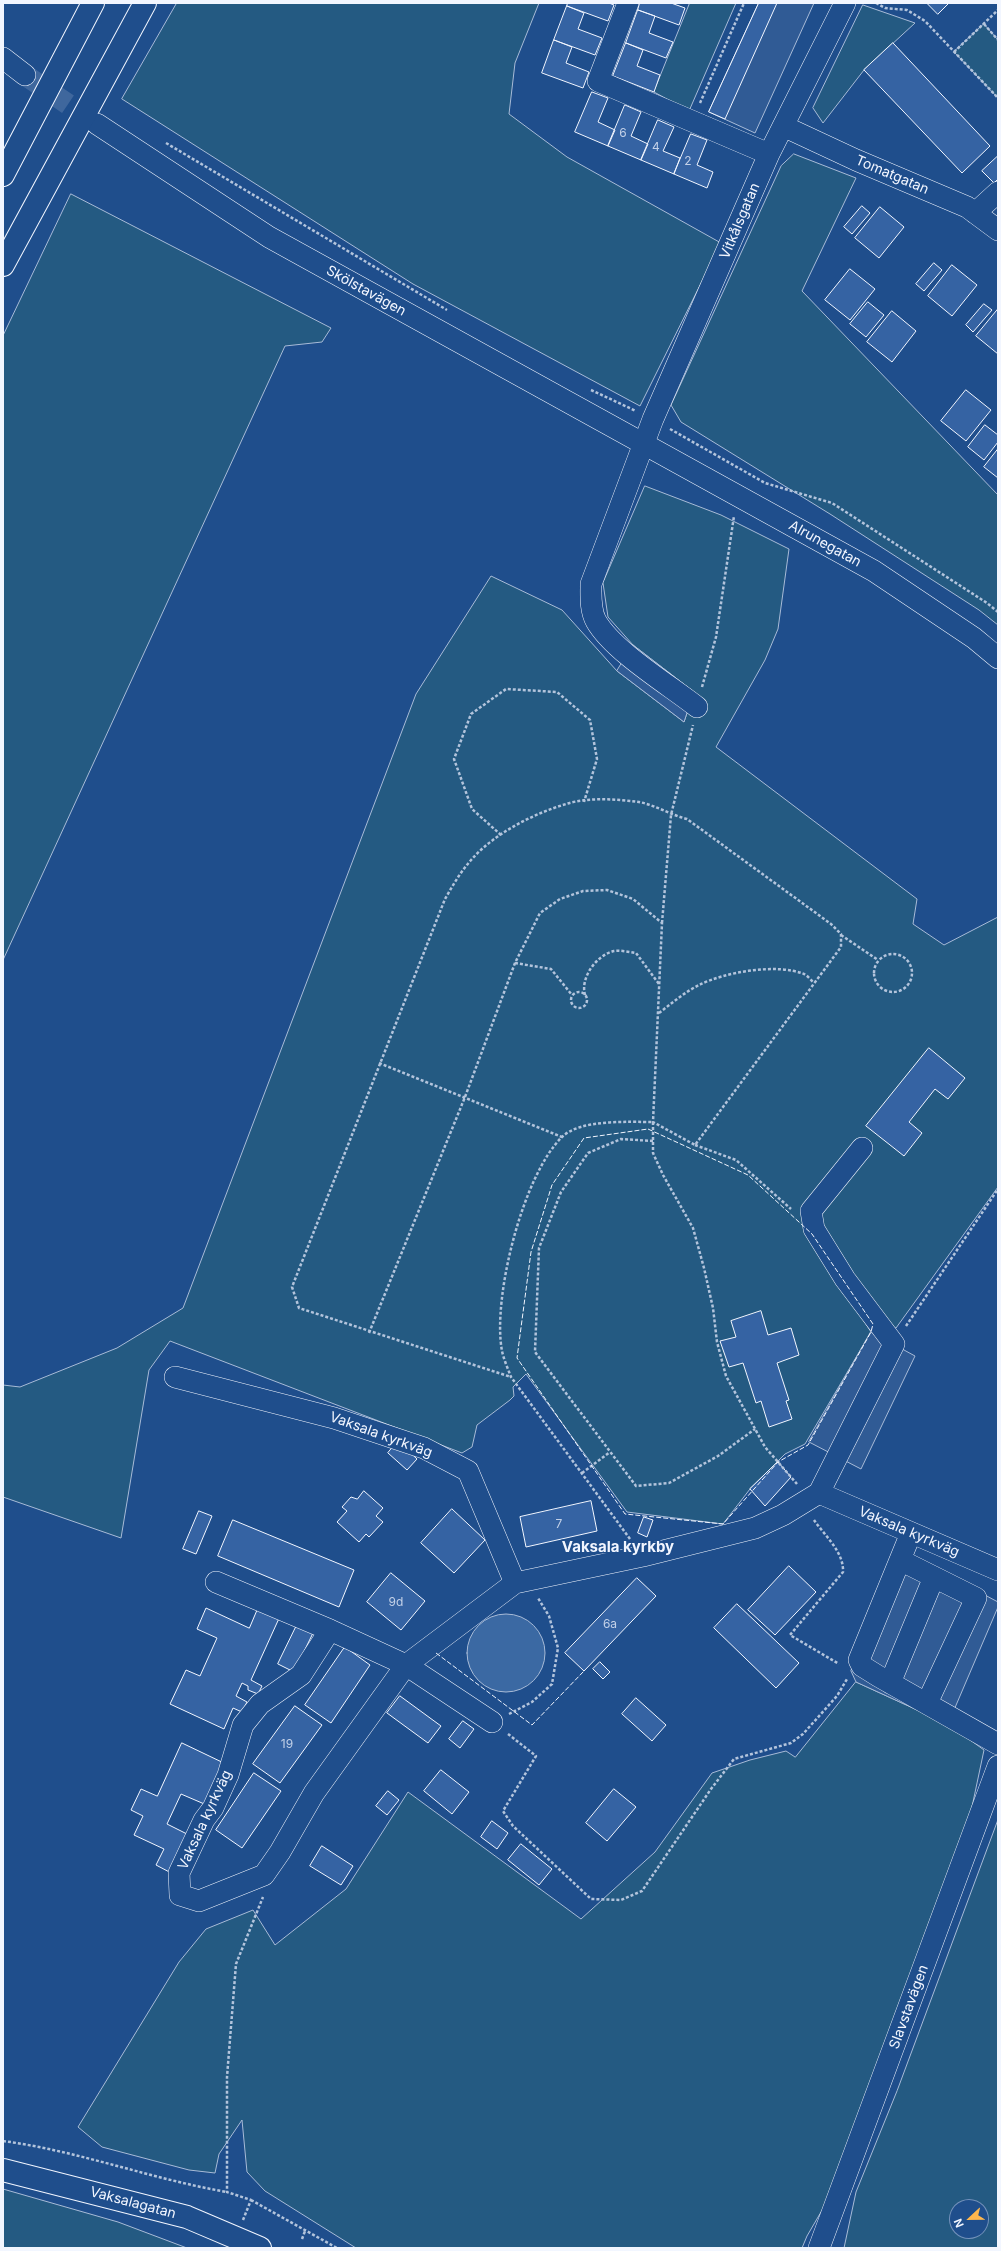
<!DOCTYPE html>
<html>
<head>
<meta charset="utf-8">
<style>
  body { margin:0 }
  #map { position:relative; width:1001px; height:2251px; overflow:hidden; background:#1f4e8c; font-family:Inter,sans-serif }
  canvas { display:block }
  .frame { position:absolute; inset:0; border:4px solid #f2f6ff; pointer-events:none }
  .north { position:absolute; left:949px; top:2199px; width:40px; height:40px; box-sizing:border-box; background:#1f4e8c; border:1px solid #7391ba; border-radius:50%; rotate:248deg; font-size:11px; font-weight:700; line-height:16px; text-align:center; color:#f2f6ff }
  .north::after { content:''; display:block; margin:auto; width:14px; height:18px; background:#ffb74d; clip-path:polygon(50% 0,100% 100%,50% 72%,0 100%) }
</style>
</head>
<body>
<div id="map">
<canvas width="1001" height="2251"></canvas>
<div class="frame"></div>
<div class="north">N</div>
</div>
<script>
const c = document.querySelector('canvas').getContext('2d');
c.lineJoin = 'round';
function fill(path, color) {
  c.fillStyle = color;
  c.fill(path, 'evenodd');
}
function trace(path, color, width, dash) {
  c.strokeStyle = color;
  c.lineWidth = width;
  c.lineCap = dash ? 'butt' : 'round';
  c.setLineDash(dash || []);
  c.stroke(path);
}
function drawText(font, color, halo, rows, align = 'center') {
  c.font = font + ' Inter,sans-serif';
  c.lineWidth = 3;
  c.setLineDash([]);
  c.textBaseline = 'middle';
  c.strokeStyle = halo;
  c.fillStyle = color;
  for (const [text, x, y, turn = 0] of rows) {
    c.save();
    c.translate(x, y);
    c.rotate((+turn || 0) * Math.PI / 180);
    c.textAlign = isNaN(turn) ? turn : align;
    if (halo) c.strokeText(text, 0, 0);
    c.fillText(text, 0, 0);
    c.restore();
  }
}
const green = new Path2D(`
  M177,3H539L515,63L509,114L567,157L721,243L640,406L413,284L122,99Z
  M690,3H736L689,111L654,92Z
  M863,5L915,23L864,70L823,123L813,108Z
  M984,24L998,40V98L954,52Z
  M794,154L856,178L802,291L998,495V625L979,610L830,514L681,422L671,405L781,166Z
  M71,194L331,328L322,342L285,346L3,960V336Z
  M645,486L721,515L789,549L778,629L765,660L716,747L917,899L913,924L944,945L998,917V1187L896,1328L887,1327L810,1236L871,1332L805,1444L785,1454L750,1489L723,1524L627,1512L526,1374L513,1387L514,1396L510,1400L477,1425L472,1447L462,1453L170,1341L149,1370L121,1538L3,1497V1385L20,1387L117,1348L183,1308L416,694L491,576L562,610L617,671L684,722L694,692L633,645L608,617L603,583Z
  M856,1682L948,1724L984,1750L969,1821L828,2200L807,2236L802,2248H356L265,2191L247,2172L242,2120L219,2154L215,2173L189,2170L102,2147L78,2127L179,1962L206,1929L253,1910L275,1945L346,1889L408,1792L581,1919L655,1852L712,1773L750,1760L786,1751L795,1757Z
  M998,1820V2248H844L856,2192L897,2091ZM957,2207H981V2231H957Z
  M3,2189L118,2222L187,2248H3Z`);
const parking = new Path2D(`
  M759,3H814L755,133L709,112Z
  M633,645L694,692L684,722L617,671Z
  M871,1332L915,1356L861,1469L809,1442Z
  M904,1552L998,1602V1607L948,1724L856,1682L851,1671Z`);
const water = new Path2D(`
  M467 1653a39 39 0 1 1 78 0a39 39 0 1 1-78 0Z`);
const building = new Path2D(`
  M568,3H609L614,5L608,21L567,6Z
  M640,3H671L685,8L679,25L638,10Z
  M759,3H777L725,119L709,112Z
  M927,3H949L938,14Z
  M567,6L584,13L578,29L602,38L595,55L554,40Z
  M638,10L655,16L649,33L673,42L666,58L626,43Z
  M554,40L572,47L566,63L589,72L583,88L542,73Z
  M626,43L643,50L637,66L660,75L654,92L613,76Z
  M893,43L990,146L962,173L864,70Z
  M592,92L608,98L598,122L615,130L608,146L575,132Z
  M625,105L641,112L631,136L648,144L641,160L608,146Z
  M658,120L674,127L663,151L680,158L674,174L641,160Z
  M691,134L707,140L697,165L713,172L707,188L674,174Z
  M998,156V179L994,183L982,171Z
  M862,206L870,213L852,234L844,227Z
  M880,207L904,227L879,258L855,238Z
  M934,263L942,270L924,291L916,284Z
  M952,265L977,285L952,316L928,296Z
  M850,269L875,289L850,320L825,300Z
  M868,302L884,315L866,337L850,324Z
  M984,304L992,310L973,332L966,325Z
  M998,309V354L976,336Z
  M892,311L916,331L892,362L867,342Z
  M966,390L991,410L966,441L941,421Z
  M985,425L998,435V442L984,460L968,447Z
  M998,449V478L984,467Z
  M929,1048L965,1078L948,1099L935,1089L909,1122L922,1133L904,1156L866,1126Z
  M761,1311L768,1335L791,1328L799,1355L777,1363L789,1400L786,1401L792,1419L769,1427L761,1401L756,1403L743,1363L729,1367L720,1341L736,1337L731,1321Z
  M398,1441L417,1459L407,1470L388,1453Z
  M778,1462L791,1477L765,1506L750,1489Z
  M364,1491L383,1508L376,1516L383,1522L369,1537L366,1534L359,1542L337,1522L347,1511L342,1507L351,1497L357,1499Z
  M591,1501L597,1531L526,1547L520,1517Z
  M452,1509L485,1540L454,1573L421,1543Z
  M199,1511L212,1516L196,1554L183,1549Z
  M644,1517L653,1520L647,1537L638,1533Z
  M233,1520L354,1570L339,1607L218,1556Z
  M789,1566L816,1592L775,1635L748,1610Z
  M391,1573L425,1601L401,1630L367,1602Z
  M637,1578L656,1596L584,1671L565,1653Z
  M260,1604L281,1614L251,1680L262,1686L258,1694L248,1690V1686L242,1683L236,1696L247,1702L242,1712L233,1708L224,1729L170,1704L186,1670L200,1676L217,1638L197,1629L206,1608L249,1628Z
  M737,1604L799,1663L776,1688L714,1628Z
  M297,1625L313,1633L294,1672L278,1664Z
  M345,1647L370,1665L331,1723L305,1705Z
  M600,1662L610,1672L603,1679L593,1669Z
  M400,1696L441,1726L428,1743L387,1713Z
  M636,1698L666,1725L652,1741L622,1714Z
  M295,1706L322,1725L280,1783L253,1764Z
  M463,1721L474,1729L460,1748L449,1739Z
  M182,1743L228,1765L209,1806L181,1794L167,1824L193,1837L175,1875L156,1865L164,1849L134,1835L143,1816L131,1810L141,1789L157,1796Z
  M441,1770L469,1792L452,1814L424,1791Z
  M254,1773L281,1791L242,1848L216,1830Z
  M614,1789L636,1807L607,1841L586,1823Z
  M388,1791L399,1800L387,1815L376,1806Z
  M492,1821L508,1833L497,1849L481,1837Z
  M521,1844L552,1869L539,1885L508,1860Z
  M322,1846L353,1866L341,1885L310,1866Z`);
const minorTunnel = new Path2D(`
  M25,75L97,124`);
const path = new Path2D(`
  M876,3L885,8L907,10L925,21L998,98
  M984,24L998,40
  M954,52L998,10
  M700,103L744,3
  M166,143L447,310
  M591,390L636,411
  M670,429L765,483L832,503L987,603L998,612
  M702,687L716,637L734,516
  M501,835L472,809L454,759L471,714L506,689L557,692L590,720L597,759L584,802
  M662,923L671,815L693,725
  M841,935L878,960
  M874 973a19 19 0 1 1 38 0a19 19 0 1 1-38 0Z
  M515,963L551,969L572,995
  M571 1000a8 8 0 1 1 16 0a8 8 0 1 1-16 0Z
  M585,995C580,977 597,955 614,951C621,950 629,952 636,953L659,984
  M659,1013C672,1003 685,992 699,985C725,972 777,963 804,974C808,976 811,980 813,982
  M379,1063L562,1137
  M653,1141L621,1139L588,1153L561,1192L539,1248L535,1352L636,1486L669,1483L718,1456L755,1429
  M695,1145L736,1160L791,1209
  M906,1326L998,1189
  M369,1333L465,1097L515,963L540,913L560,899L583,891L607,890L633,899L662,923L653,1122L695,1145L841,947V934L831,924L687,819C671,815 655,805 639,802C616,799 588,797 566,804C533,814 495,833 472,859C461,871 453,885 445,899L292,1287L299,1308L511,1377
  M582,1473L610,1452
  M814,1520C825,1536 844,1552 843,1572L790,1635L839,1664
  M630,1539L511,1377C508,1369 504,1360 502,1351C492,1298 523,1175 562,1137C580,1119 629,1122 653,1122V1153L663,1175L693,1228L704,1268L713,1308L717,1342L726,1376L765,1447L797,1484
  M509,1714L532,1702L552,1684L558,1648L549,1616L538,1598
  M508,1734L536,1756L503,1811L513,1826L591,1899L621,1900L642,1891L711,1789L734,1759L791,1743L803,1734L837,1696L847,1679
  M3,2141C79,2151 151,2179 227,2192
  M251,2200L337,2248
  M243,2220L251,2200L227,2192V2077L236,1964L263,1897
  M302,2239L305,2231`);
const minor = new Path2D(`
  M628,3L598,81L769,154
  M3,58L25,75
  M97,124L269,237L874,571L974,638L998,658
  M783,126L856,160L967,207L998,230
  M975,213L998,192
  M697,707C669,685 613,651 596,621C590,610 591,596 591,584L653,419L769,154L845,3
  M175,1377L334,1418L424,1448L468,1471L515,1583
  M819,1493L894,1344L845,1279L814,1229L811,1211L862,1148
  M911,1533L859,1660L862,1666L878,1676L998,1744
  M900,1560L976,1598L927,1703
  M216,1582L330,1630L406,1665L492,1722
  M330,1630L301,1675L260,1704L243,1725L228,1775L213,1808L204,1820L179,1873L180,1895L199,1901L264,1875L280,1852L314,1793L406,1665L515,1583L643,1556L755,1528L783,1515L819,1493L998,1570
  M890,1683L934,1577
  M819,2248L998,1766`);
const major = new Path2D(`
  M3,2170L187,2217L260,2248`);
const highway = new Path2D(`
  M3,175L93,3
  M3,265L145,3`);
const fence = new Path2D(`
  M648,1129L748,1175L812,1234L873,1324L871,1332L808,1445L778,1462L723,1524L625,1514L517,1358L531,1252L552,1185L584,1138Z
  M436,1653L532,1725L584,1671`);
const numberNames = [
  ["6",623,133],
  ["4",656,147],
  ["2",688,161],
  ["7",559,1524],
  ["9d",396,1602],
  ["6a",610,1624],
  ["19",287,1744]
];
const streetNames = [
  ["Tomatgatan",892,175,23],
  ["Vitkålsgatan",740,221,-67],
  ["Skölstavägen",366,291,29],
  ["Alrunegatan",825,544,29],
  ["Vaksala kyrkväg",381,1435,20],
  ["Vaksala kyrkväg",909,1532,23],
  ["Vaksala kyrkväg",205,1820,-65],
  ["Slavstavägen",909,2007,-70],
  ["Vaksalagatan",133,2203,15]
];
const neighbourhoodNames = [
  ["Vaksala kyrkby",618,1547]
];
fill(green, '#245a82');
trace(green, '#a8bbd7', 1);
fill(parking, '#305b95');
trace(parking, '#a8bbd7', 1);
fill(water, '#3b69a3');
trace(water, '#a8bbd7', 1);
fill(building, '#3563a3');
trace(building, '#f2f6ff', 1);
trace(minorTunnel, '#3f679d', 21, [21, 10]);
trace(minor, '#f2f6ff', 22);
trace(major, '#f2f6ff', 24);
trace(highway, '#f2f6ff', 24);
trace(path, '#b3c4dc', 2.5, [3, 2]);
trace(minor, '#1f4e8c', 21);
trace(major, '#1f4e8c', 22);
trace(highway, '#1f4e8c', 22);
trace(fence, '#f2f6ff', 1, [5, 2]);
drawText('12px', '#c3d1e8', null, numberNames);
drawText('14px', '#f2f6ff', '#1f4e8c', streetNames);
drawText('bold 15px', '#f2f6ff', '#1f4e8c', neighbourhoodNames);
</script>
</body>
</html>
